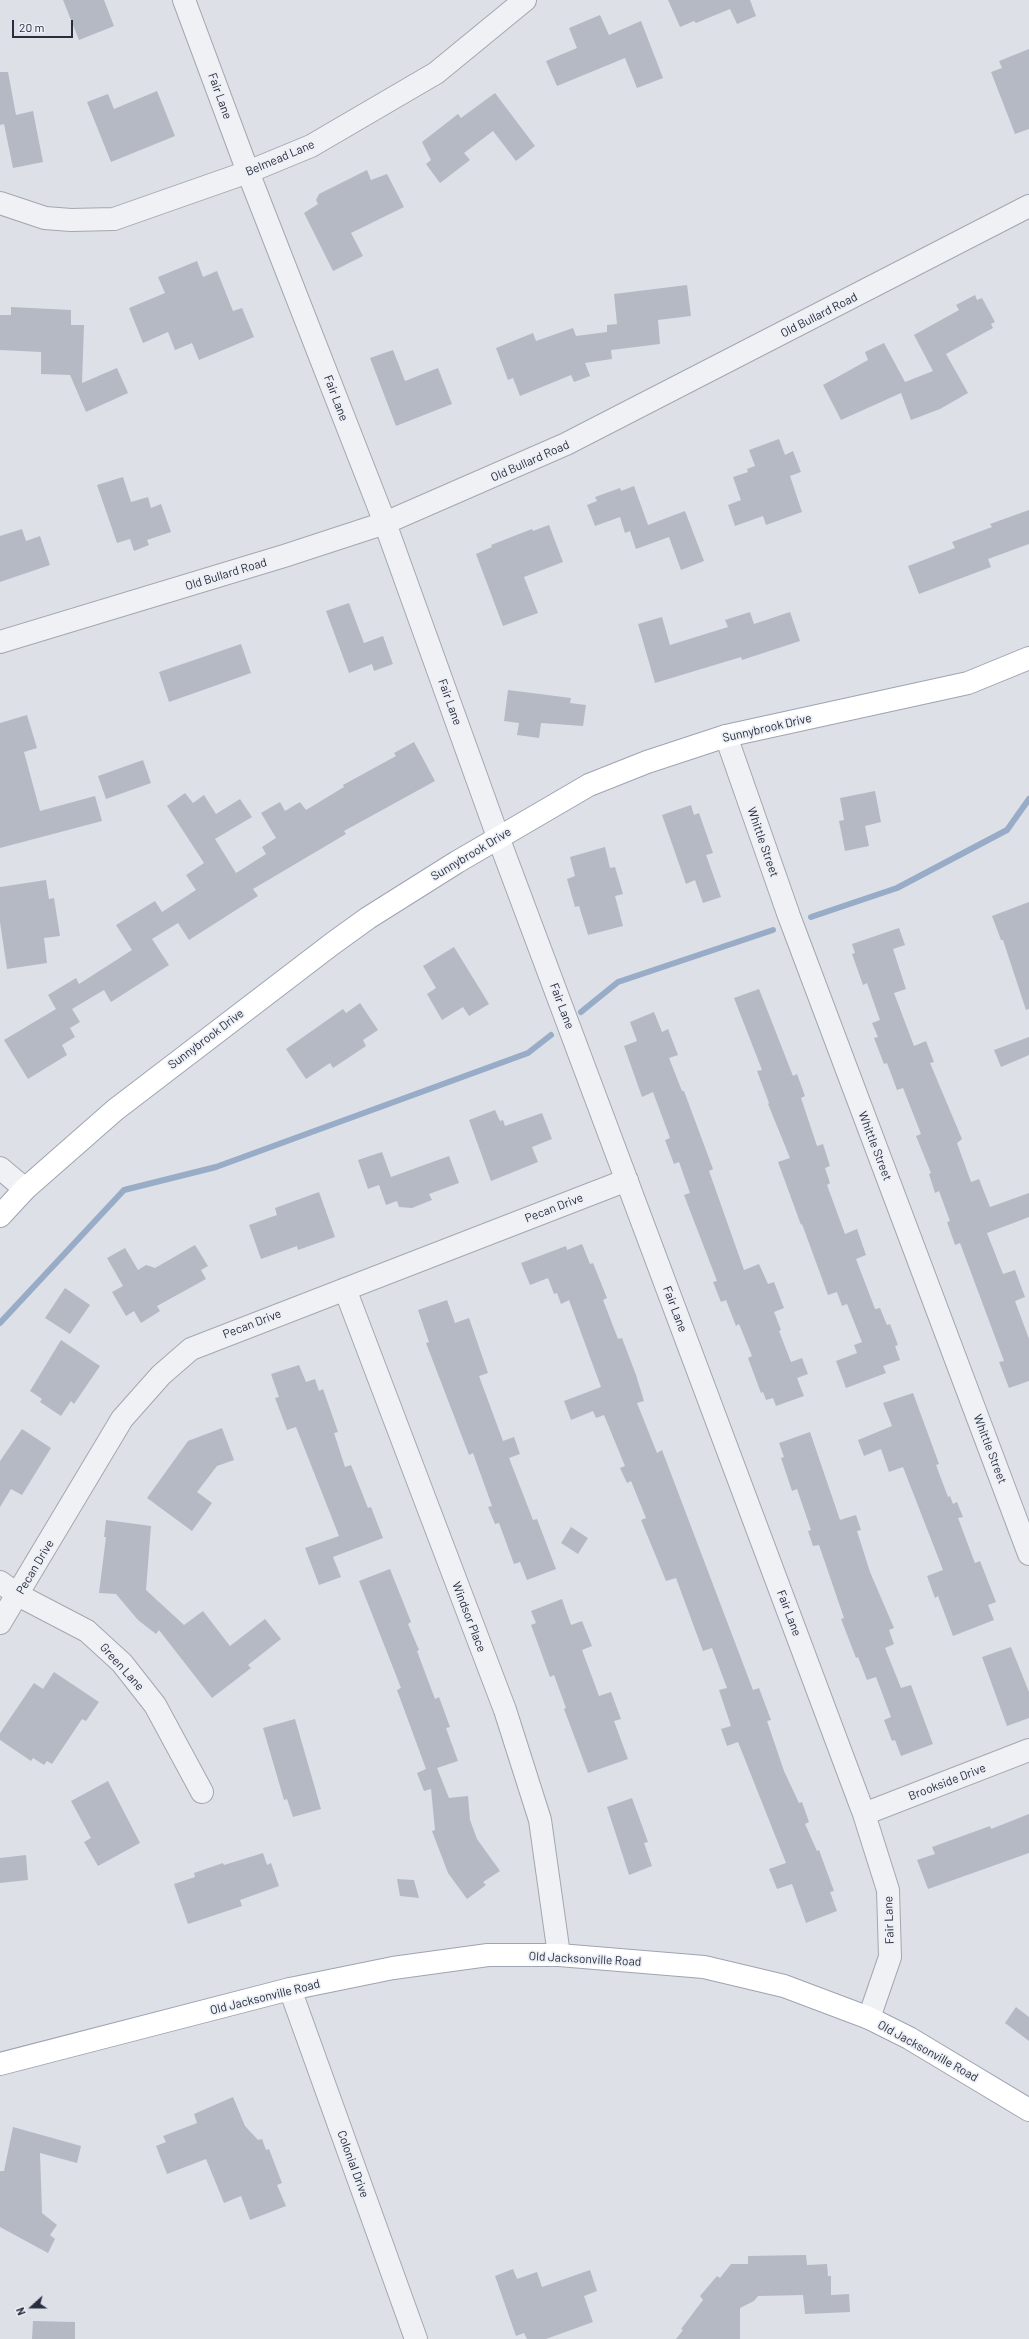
<!DOCTYPE html>
<html>
<head>
<meta charset="utf-8">
<style>
  body { margin:0 }
  #map { position:relative; width:1029px; height:2339px; overflow:hidden; background:#dde0e7; font-family:Barlow,sans-serif }
  canvas { display:block }
  .north { position:absolute; left:12px; top:2287px; width:40px; height:40px; -webkit-text-stroke:3px #eceff5; paint-order:stroke; rotate:249deg; font-size:11px; font-weight:700; line-height:16px; text-align:center; color:#272e3d }
  .north::after { content:''; display:block; margin:auto; width:14px; height:18px; background:#272e3d; clip-path:polygon(50% 0,100% 100%,50% 72%,0 100%) }
  .scale { position:absolute; left:12px; top:20px; width:61px; height:18px; box-sizing:border-box; border:2px solid #272e3d; border-top:0; padding-left:5px; font-size:12px; line-height:14px; white-space:nowrap; color:#272e3d; -webkit-text-stroke:3px #eceff5; paint-order:stroke }
</style>
</head>
<body>
<div id="map">
<canvas width="1029" height="2339"></canvas>
<div class="north">N</div>
<div class="scale">20 m</div>
</div>
<script>
const c = document.querySelector('canvas').getContext('2d');
c.lineJoin = 'round';
function trace(path, color, width, dash) {
  c.strokeStyle = color;
  c.lineWidth = width;
  c.lineCap = dash ? 'butt' : 'round';
  c.setLineDash(dash || []);
  c.stroke(path);
}
function fill(path, color) {
  c.fillStyle = color;
  c.fill(path, 'evenodd');
}
function drawText(font, color, halo, rows, align = 'center') {
  c.font = font + ' Barlow,sans-serif';
  c.lineWidth = 3.5;
  c.setLineDash([]);
  c.textBaseline = 'middle';
  c.strokeStyle = halo;
  c.fillStyle = color;
  for (const [text, x, y, turn = 0] of rows) {
    c.save();
    c.translate(x, y);
    c.rotate((+turn || 0) * Math.PI / 180);
    c.textAlign = isNaN(turn) ? turn : align;
    if (halo) c.strokeText(text, 0, 0);
    c.fillText(text, 0, 0);
    c.restore();
  }
}
const stream = new Path2D(`
  M811,917L897,888L1007,830L1029,799
  M581,1012L618,982L773,930
  M0,1323L124,1190L216,1167L528,1053L551,1035`);
const building = new Path2D(`
  M63,0H104L114,26L79,40Z
  M668,0H750L756,16L737,24L730,9L696,23L694,21L680,27Z
  M600,15L609,35L641,21L663,78L637,88L625,58L557,86L546,61L577,48L569,28Z
  M1029,49V129L1015,134L991,72L1002,68L999,61Z
  M0,72H8L16,115L33,111L43,162L13,168L4,124L0,125Z
  M157,91L175,136L111,162L87,102L108,94L114,109Z
  M495,93L535,146L516,161L493,131L464,153L470,160L440,183L426,164L431,160L422,142L458,114L461,118Z
  M367,170L371,180L387,174L404,207L351,233L363,256L333,271L304,213L318,204L316,200L319,194Z
  M197,261L203,277L217,271L233,311L242,308L254,337L199,360L192,343L175,350L168,332L143,343L129,308L165,293L158,277Z
  M687,285L691,316L658,320L660,344L611,350L612,359L585,363L590,376L574,382L571,375L520,396L513,378L508,380L496,348L533,333L536,341L573,328L576,336L607,332V325L617,324L614,294Z
  M975,295L977,300L982,298L995,322L991,324L993,328L946,354L968,393L940,409L911,420L901,393L841,420L823,385L868,360L865,352L884,343L905,382L933,371L914,335L959,310L956,305Z
  M11,307L71,310V325H84L82,383L117,368L128,393L86,412L70,375L41,374V352L0,350V315H11Z
  M393,350L405,381L438,368L452,404L396,426L370,358Z
  M779,439L785,455L793,451L801,472L790,476L802,512L766,525L763,516L735,526L728,505L741,500L733,477L748,472L747,469L755,466L749,450Z
  M123,477L131,502L148,497L151,508L161,504L171,532L147,540L149,545L134,551L130,539L117,543L97,485Z
  M634,486L648,525L685,511L704,561L681,570L669,537L636,549L630,531L625,533L620,517L595,526L587,505L597,501L595,497L620,488L621,491Z
  M1029,510V544L988,559L991,567L919,594L908,566L955,548L952,542L992,527L990,524Z
  M549,525L563,562L524,577L538,613L503,626L476,554L492,547L491,545L532,529L533,531Z
  M22,529L26,541L40,536L50,565L0,582V536Z
  M349,603L364,643L383,636L393,664L374,671L372,664L349,673L326,611Z
  M750,612L754,624L790,612L800,641L742,660L741,657L655,683L638,624L662,617L670,645L728,627L725,620Z
  M241,644L251,673L169,702L159,672Z
  M508,690L571,698L570,703L586,705L583,726L541,723L539,738L517,735L519,723L504,721Z
  M27,715L37,748L24,752L40,811L95,796L102,821L0,848V723Z
  M414,742L435,781L344,831L346,834L253,889L258,896L189,940L178,923L152,939L169,965L111,1002L104,990L72,1009L80,1022L70,1028L75,1037L62,1045L67,1055L28,1079L4,1040L56,1009L48,995L76,978L79,984L132,950L116,925L155,901L162,912L196,890L186,875L204,863L167,806L185,793L193,803L204,795L216,814L240,799L252,817L215,839L236,873L266,854L262,847L276,838L261,813L280,802L285,811L300,802L306,810L344,787L343,785L396,756L394,753Z
  M143,760L151,783L106,799L98,776Z
  M875,791L881,822L865,826L869,846L845,851L839,821L844,820L840,798Z
  M691,805L694,815L699,813L713,853L706,855L721,897L703,903L695,880L686,884L662,815Z
  M605,847L610,868L615,867L623,894L615,896L623,926L588,935L579,906L575,907L567,879L575,876L570,857Z
  M46,880L49,899L54,898L60,936L44,938L47,963L7,969L0,922V887Z
  M1029,902V1009L1026,1010L1003,940H1001L992,916Z
  M899,928L905,945L893,949L906,989L894,993L914,1046L926,1041L934,1062L930,1063L962,1139L957,1143L971,1182L979,1179L990,1207L1029,1193V1217L987,1233L1003,1274L1015,1270L1025,1297L1015,1301L1029,1339V1381L1009,1388L999,1362L1004,1361L960,1243L955,1245L947,1222L950,1221L939,1191L935,1193L929,1174L931,1173L916,1136L921,1134L903,1088L897,1090L887,1063L884,1064L874,1038L878,1037L872,1023L880,1020L867,983L863,985L852,954L855,953L852,944Z
  M454,947L489,1004L469,1016L463,1007L442,1020L427,994L436,988L423,966Z
  M759,989L793,1076L797,1074L805,1096L801,1098L817,1146L823,1144L830,1166L825,1168L830,1183L827,1185L845,1234L857,1229L866,1255L856,1259L875,1309L880,1308L887,1325L890,1324L898,1345L895,1346L900,1360L883,1366L886,1373L846,1388L836,1361L857,1353L854,1345L862,1342L847,1304L842,1306L837,1292L828,1295L802,1224L801,1225L778,1162L790,1158L768,1104L769,1103L757,1071L762,1070L734,998Z
  M360,1003L378,1030L363,1040L366,1046L333,1068L330,1063L306,1079L286,1049L343,1009L346,1013Z
  M654,1012L662,1032L668,1029L678,1055L669,1058L682,1091H684L713,1169L709,1171L744,1270L759,1264L768,1284L774,1282L784,1308L774,1312L781,1330L779,1331L791,1362L802,1358L808,1374L797,1378L804,1396L776,1406L773,1398L766,1400L763,1392L761,1393L748,1358L752,1356L739,1324L736,1326L726,1300L721,1302L713,1282L717,1281L684,1195L690,1193L679,1162L674,1164L665,1140L670,1138L653,1092L642,1097L624,1046L637,1041L630,1022Z
  M1029,1037V1055L1001,1067L994,1050Z
  M495,1110L500,1121L503,1120L505,1126L542,1113L552,1139L532,1147L538,1162L491,1181L469,1120Z
  M382,1152L391,1177L449,1156L459,1183L429,1194L432,1200L412,1208L399,1207L397,1201L386,1205L379,1185L368,1189L358,1160Z
  M319,1192L335,1237L298,1250L297,1246L261,1259L249,1225L277,1215L275,1208Z
  M582,1244L590,1264L593,1263L607,1298L603,1300L618,1339L622,1338L636,1375L644,1401L637,1403L657,1453L662,1450L753,1690L759,1688L771,1720L767,1721L784,1771L799,1803L802,1802L809,1822L805,1824L817,1851L819,1850L834,1891L830,1892L837,1911L806,1923L792,1884L777,1889L769,1869L786,1863L738,1742L727,1746L721,1729L731,1726L719,1690L727,1688L712,1648L703,1651L676,1578L666,1581L641,1520L646,1518L631,1481L627,1483L620,1468L625,1466L604,1415L596,1418L593,1411L571,1420L564,1401L601,1387L569,1300L561,1304L557,1293L554,1294L548,1278L530,1285L521,1263L566,1246L567,1250Z
  M195,1245L208,1266L201,1270L206,1279L157,1306L160,1311L141,1323L134,1311L126,1316L112,1292L123,1286L107,1258L125,1248L138,1270L146,1265L155,1268Z
  M65,1288L90,1305L70,1334L45,1318Z
  M447,1300L455,1323L469,1318L488,1373L479,1376L503,1441L514,1437L520,1454L509,1458L533,1520L537,1519L556,1569L527,1580L520,1562L514,1564L499,1523L495,1524L488,1507L492,1506L473,1453L469,1455L426,1343L429,1342L418,1310Z
  M61,1340L100,1366L74,1404L71,1401L61,1416L40,1402L42,1399L30,1391Z
  M299,1365L306,1382L315,1379L319,1391L323,1389L338,1432L334,1433L345,1467L351,1465L368,1508L371,1507L383,1538L333,1557L341,1577L319,1585L305,1548L339,1536L296,1427L287,1430L275,1398L279,1397L271,1374Z
  M913,1393L939,1464L936,1465L948,1497L950,1496L953,1504L957,1502L963,1517L958,1518L973,1558L975,1563L980,1561L996,1602L988,1605L994,1620L953,1636L938,1596L935,1598L927,1576L943,1570L903,1467L889,1472L881,1449L864,1456L858,1440L892,1426L883,1403Z
  M222,1428L234,1460L217,1466L197,1492L212,1503L192,1531L147,1498L188,1441Z
  M22,1429L51,1448L22,1495L11,1489L0,1507V1461Z
  M810,1432L840,1520L856,1515L861,1530L857,1531L870,1572L894,1628L889,1630L894,1644L885,1648L901,1688L911,1685L933,1744L901,1756L895,1740L892,1741L884,1720L891,1717L876,1677L867,1680L858,1657L856,1658L841,1619L844,1618L819,1545L813,1546L808,1531L811,1530L797,1489L792,1491L781,1458L784,1457L779,1443Z
  M106,1520L151,1526L146,1590L184,1625L203,1611L230,1646L265,1619L281,1639L248,1665L251,1668L212,1698L159,1630L156,1634L138,1620L116,1594L99,1593L106,1537H104Z
  M571,1527L588,1538L578,1554L561,1543Z
  M390,1569L411,1622L408,1624L419,1650L417,1651L435,1699L439,1697L450,1727L446,1728L458,1761L437,1768L449,1798L468,1796L470,1820L477,1839L500,1871L483,1882L486,1885L467,1899L448,1873L432,1831L435,1830L431,1789L424,1791L417,1773L426,1769L397,1690L401,1688L359,1581Z
  M562,1599L571,1625L582,1621L592,1646L582,1650L599,1696L611,1692L621,1719L614,1721L628,1759L588,1773L564,1709L566,1708L554,1675L550,1677L531,1625L536,1623L531,1611Z
  M1011,1647L1029,1692V1718L1007,1726L982,1657Z
  M54,1672L99,1702L86,1721L82,1719L52,1764L47,1761L44,1765L33,1758L31,1761L0,1740V1733L34,1683L43,1689Z
  M295,1719L321,1809L293,1817L287,1799L284,1800L263,1728Z
  M108,1781L140,1843L98,1866L84,1842L91,1838L71,1801Z
  M632,1798L648,1842L644,1843L652,1866L629,1875L607,1807Z
  M1029,1814V1853L928,1889L917,1860L935,1854L932,1847L990,1826L991,1829Z
  M263,1853L267,1865L271,1863L279,1886L240,1900L242,1906L188,1924L174,1884L195,1877L194,1873L223,1863L224,1865Z
  M26,1855L28,1880L0,1883V1858Z
  M397,1879L414,1880L419,1898L400,1896Z
  M1016,2007L1029,2017V2041L1005,2023Z
  M233,2097L245,2126L258,2140L262,2139L266,2150L269,2149L282,2183L277,2185L286,2206L250,2220L241,2196L224,2203L206,2159L167,2174L156,2146L166,2142L163,2136L197,2123L194,2114Z
  M13,2127L81,2146L77,2163L40,2153L42,2213L57,2225L50,2235L55,2239L48,2253L0,2227V2171H4Z
  M806,2255L807,2265L827,2264L828,2276H831V2295L849,2294L850,2312L805,2314L803,2295L758,2296L754,2301L740,2308V2339H676L683,2330L681,2329L703,2300L700,2296L717,2276L720,2278L731,2264H748V2256Z
  M513,2269L517,2279L537,2272L542,2287L590,2270L597,2291L584,2296L593,2322L546,2339H527L524,2333L516,2336L495,2276Z
  M33,2321L75,2322V2339H32Z`);
const minor = new Path2D(`
  M184,0L248,172L385,523L498,837L864,1814L888,1890L890,1957L869,2018
  M0,203L45,218L71,220L114,219L248,172L311,146L436,73L525,0
  M0,642L284,556L385,523L566,444L1029,206
  M726,736L789,916L1029,1554
  M0,1168L25,1189
  M345,1289L505,1710L540,1820L559,1955
  M0,1582L18,1595L87,1631L122,1663L155,1705L202,1792
  M0,1623L122,1419L161,1375L191,1349L627,1180
  M864,1814L1029,1750
  M290,1989L416,2339`);
const major = new Path2D(`
  M0,1216L25,1189L115,1110L332,944L368,918L457,862L589,785L647,762L726,736L968,683L1029,658
  M0,2064L290,1989L393,1968L488,1955H559L704,1967L784,1986L869,2018L909,2038L1029,2110`);
const streetNames = [
  ["Fair Lane",220,96,70],
  ["Belmead Lane",280,158,-23],
  ["Old Bullard Road",819,315,-27],
  ["Fair Lane",336,398,69],
  ["Old Bullard Road",530,461,-24],
  ["Old Bullard Road",226,574,-17],
  ["Fair Lane",450,702,70],
  ["Sunnybrook Drive",767,728,-13],
  ["Whittle Street",763,842,71],
  ["Sunnybrook Drive",471,854,-31],
  ["Fair Lane",562,1006,69],
  ["Sunnybrook Drive",206,1039,-37],
  ["Whittle Street",875,1146,69],
  ["Pecan Drive",554,1208,-21],
  ["Fair Lane",675,1309,69],
  ["Pecan Drive",252,1324,-21],
  ["Whittle Street",990,1449,69],
  ["Pecan Drive",35,1567,-59],
  ["Fair Lane",789,1613,69],
  ["Windsor Place",469,1617,69],
  ["Green Lane",122,1667,48],
  ["Brookside Drive",947,1782,-21],
  ["Fair Lane",889,1920,-92],
  ["Old Jacksonville Road",585,1959,3],
  ["Old Jacksonville Road",265,1997,-14],
  ["Old Jacksonville Road",928,2051,29],
  ["Colonial Drive",353,2164,70]
];
trace(stream, '#98acc7', 6);
fill(building, '#b4b9c3');
trace(minor, '#a3a7b1', 24);
trace(major, '#9da4b2', 24);
trace(minor, '#f0f1f5', 22);
trace(major, '#fff', 22);
drawText('12px', '#272e3d', '#eceff5', streetNames);
</script>
</body>
</html>
